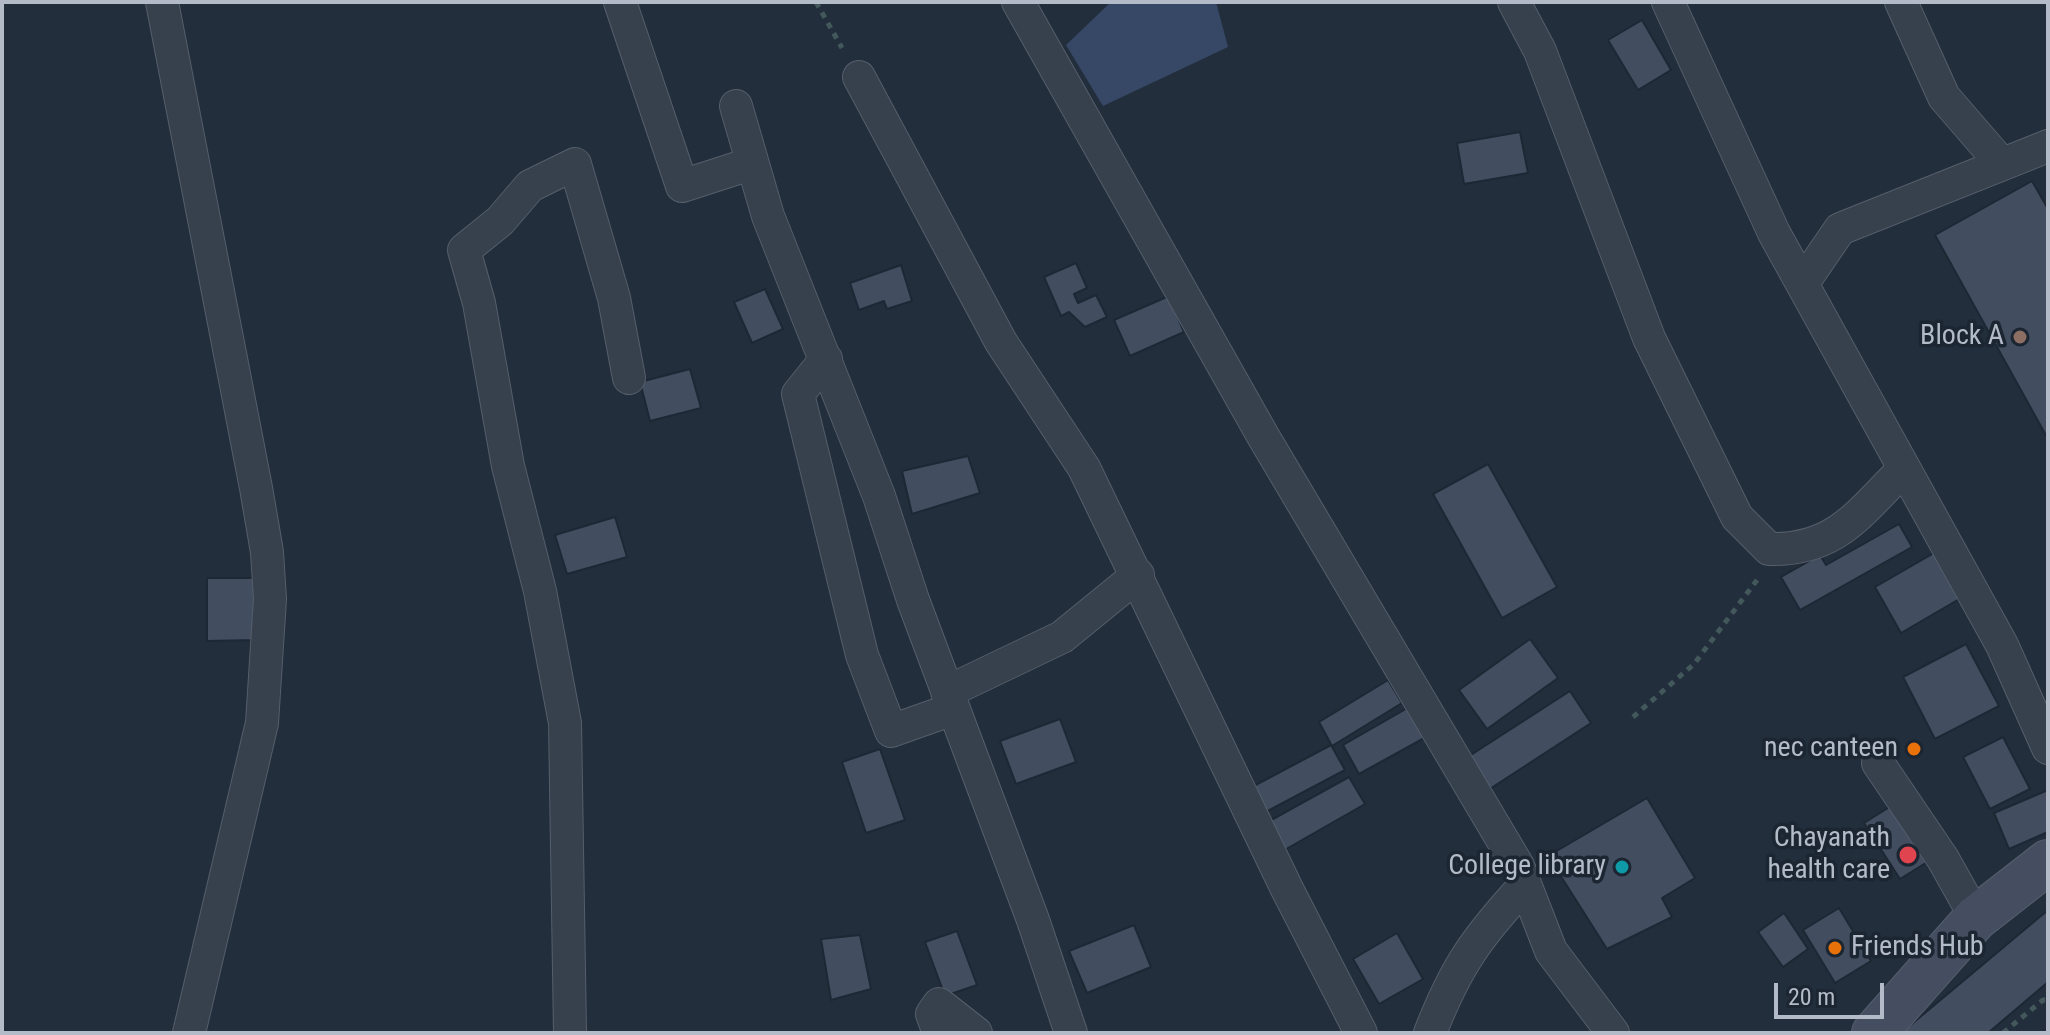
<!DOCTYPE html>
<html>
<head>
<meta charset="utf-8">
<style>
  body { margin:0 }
  #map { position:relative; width:2050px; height:1035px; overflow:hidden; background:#232e3d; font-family:"Roboto Condensed",sans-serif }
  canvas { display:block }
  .frame { position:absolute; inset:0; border:4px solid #b3bbc9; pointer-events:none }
  .scale { position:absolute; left:1774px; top:983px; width:110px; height:36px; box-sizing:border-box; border:4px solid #b3bbc9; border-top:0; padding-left:10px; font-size:24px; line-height:28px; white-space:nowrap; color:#b3bbc9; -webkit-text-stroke:6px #1c2532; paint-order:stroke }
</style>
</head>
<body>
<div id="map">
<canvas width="2050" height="1035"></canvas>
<div class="frame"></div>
<div class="scale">20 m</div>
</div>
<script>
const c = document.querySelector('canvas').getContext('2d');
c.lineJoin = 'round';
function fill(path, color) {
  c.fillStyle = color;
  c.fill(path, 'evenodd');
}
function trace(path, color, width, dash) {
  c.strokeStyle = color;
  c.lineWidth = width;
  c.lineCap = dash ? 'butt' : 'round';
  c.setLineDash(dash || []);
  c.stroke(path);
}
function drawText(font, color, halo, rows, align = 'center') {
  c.font = font + ' "Roboto Condensed",sans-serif';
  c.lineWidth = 7;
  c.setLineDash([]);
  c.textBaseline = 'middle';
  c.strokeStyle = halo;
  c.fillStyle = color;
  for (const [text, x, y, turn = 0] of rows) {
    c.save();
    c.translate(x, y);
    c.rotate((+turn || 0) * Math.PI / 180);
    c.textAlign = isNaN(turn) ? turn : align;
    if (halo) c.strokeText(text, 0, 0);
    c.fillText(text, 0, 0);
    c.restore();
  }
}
const water = new Path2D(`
  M1111,2H1216L1228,47L1103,106L1066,45Z`);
const building = new Path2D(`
  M1642,20L1671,70L1638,90L1608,40Z
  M1520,132L1528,173L1464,184L1457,143Z
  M2032,181L2048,209V439L1935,235Z
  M1076,263L1087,288L1074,294L1078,303L1096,295L1107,317L1085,327L1069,312L1061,316L1044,277Z
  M901,265L912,301L887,309L884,301L859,310L850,283Z
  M765,289L783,329L752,343L734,302Z
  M1169,296L1184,332L1130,356L1114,320Z
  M690,369L701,408L650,421L640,382Z
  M968,456L980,493L912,514L902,471Z
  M1488,464L1557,587L1502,618L1433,494Z
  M615,517L627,557L567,574L555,535Z
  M1899,524L1912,547L1800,610L1781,577L1820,555L1826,565Z
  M1934,553L1961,598L1901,633L1875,587Z
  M207,578H256L257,640L207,641Z
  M1530,639L1558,678L1487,729L1459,690Z
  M1966,644L1999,706L1935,739L1903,677Z
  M1388,680L1402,703L1332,746L1319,722Z
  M1570,691L1591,723L1482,794L1460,762Z
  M1411,706L1428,736L1359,774L1343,745Z
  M1060,719L1076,762L1016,784L1000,741Z
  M2003,737L2030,789L1990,809L1963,757Z
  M1331,745L1345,770L1262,814L1248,789Z
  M880,749L905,820L866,833L842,762Z
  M1349,777L1365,804L1281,852L1264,824Z
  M2048,790V832L2009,849L1994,813Z
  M1647,798L1695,878L1662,898L1672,917L1607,949L1548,856Z
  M1896,803L1932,859L1900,879L1864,823Z
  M1839,908L1871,961L1835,983L1803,930Z
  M2048,910V982L1988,1033H1901Z
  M1784,913L1808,949L1783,967L1758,932Z
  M1134,925L1151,967L1087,993L1069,951Z
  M957,931L977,985L945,996L925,942Z
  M1397,933L1423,979L1379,1004L1353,959Z
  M860,935L871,989L831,1000L821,939Z`);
const path = new Path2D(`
  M816,2L842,48
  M1633,717L1694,664L1757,580
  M2003,1033L2043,1000H2048`);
const street = new Path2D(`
  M162,2L256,488L267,552L270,599L262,723L189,1033
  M620,2L682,186L750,164
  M1018,2L1263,436L1518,866L1551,951L1613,1033
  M1514,2L1540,51L1649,338L1737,517L1769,549C1836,551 1859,513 1903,470
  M1668,2L1774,233L2002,645L2048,748
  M1901,2L1944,97L2001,163
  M859,77L1001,342L1084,468L1287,889L1361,1033
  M736,106L768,216L879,496L913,600L1033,920L1071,1033
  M1803,283L1840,229L2048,146
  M826,359L798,394L862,655L891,731L953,709
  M947,692L1062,637L1138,575
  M1878,763L1943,859L1976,918
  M570,1033L565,723L540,591L508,466L479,303L464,250L500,221L530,186L575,164L614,298L629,378
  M939,1033L932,1014L939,1004L976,1033
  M1430,1033C1456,966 1477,937 1525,885`);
const secondary = new Path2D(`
  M1874,1033L1976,918L2048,862`);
const markers = [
  [2020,337,8,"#8d6e63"],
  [1914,749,8,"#e8710a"],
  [1908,855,10,"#e0444e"],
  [1622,867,8,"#0f9aa8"],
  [1835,948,8,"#e8710a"]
];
const poiNames = [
  ["Block A",2004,337],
  ["nec canteen",1898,749],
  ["Chayanath",1890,839],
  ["health care",1890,871],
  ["College library",1606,867],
  ["Friends Hub",1851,948,"left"]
];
fill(water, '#364865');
fill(building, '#424d60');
trace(building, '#1e2734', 2);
trace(street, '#555e6b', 34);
trace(secondary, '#555e6b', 46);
trace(path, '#43585b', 5, [6, 6]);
trace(street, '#37404d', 32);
trace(secondary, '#454e61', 44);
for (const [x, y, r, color] of markers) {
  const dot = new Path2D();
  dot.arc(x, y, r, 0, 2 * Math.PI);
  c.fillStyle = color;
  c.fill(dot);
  trace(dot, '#1c2532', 3);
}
drawText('28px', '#b3bbc9', '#1c2532', poiNames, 'right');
</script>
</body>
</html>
